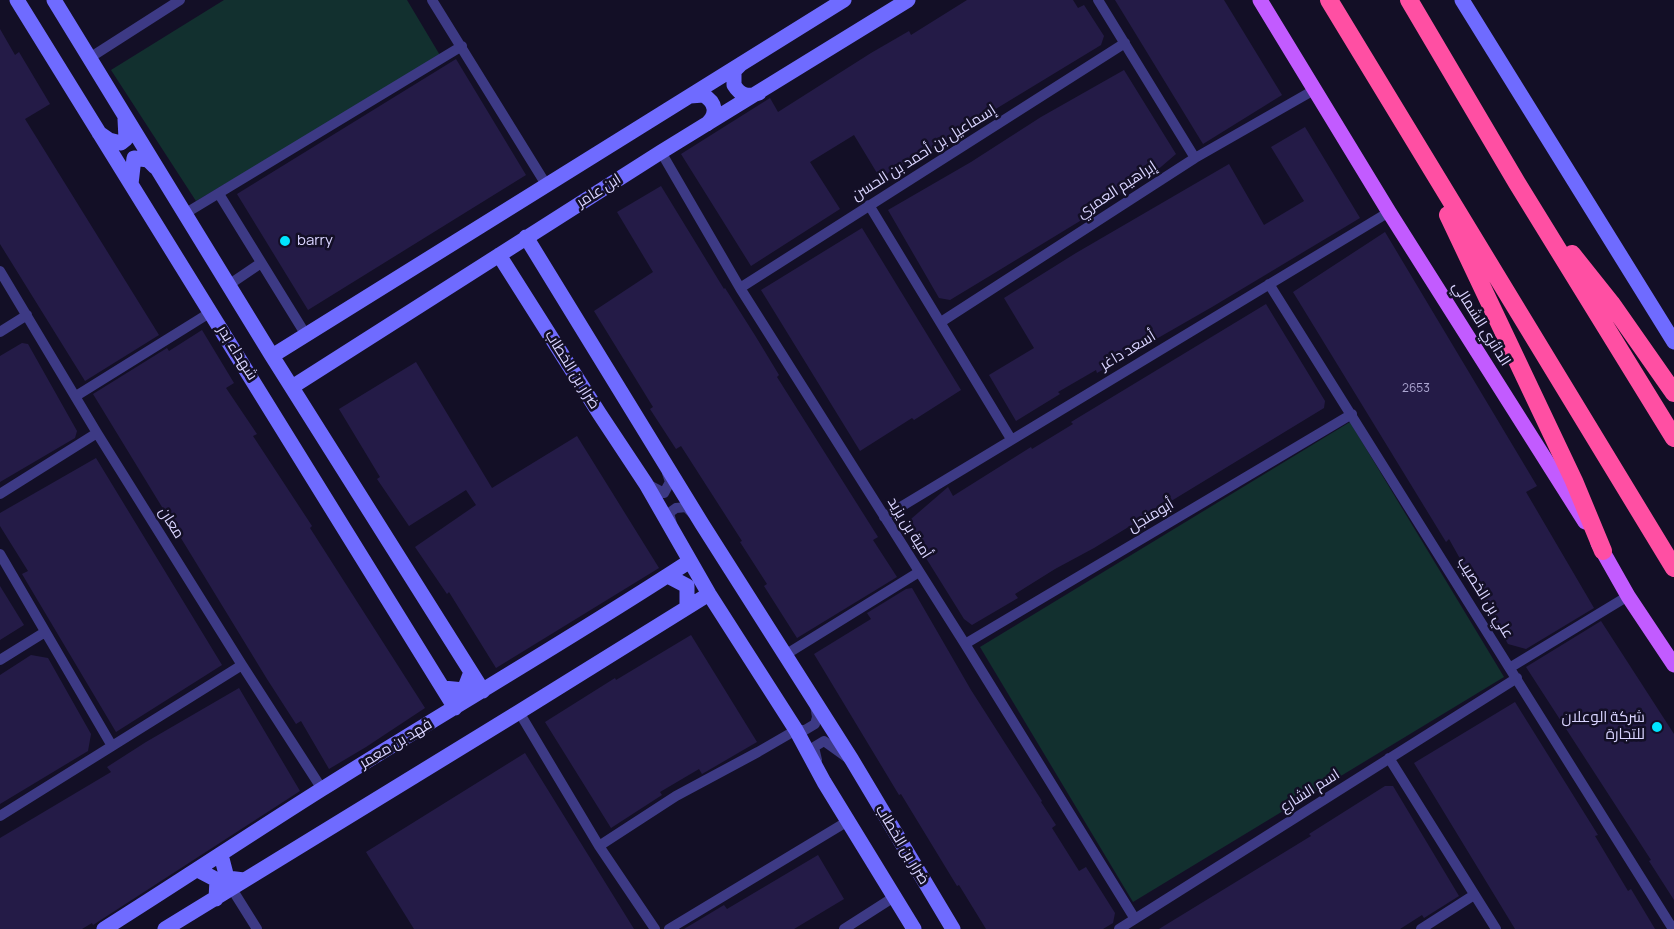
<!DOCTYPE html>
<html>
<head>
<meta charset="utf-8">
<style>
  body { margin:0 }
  canvas { display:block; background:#130f26 }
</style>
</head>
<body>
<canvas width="1674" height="929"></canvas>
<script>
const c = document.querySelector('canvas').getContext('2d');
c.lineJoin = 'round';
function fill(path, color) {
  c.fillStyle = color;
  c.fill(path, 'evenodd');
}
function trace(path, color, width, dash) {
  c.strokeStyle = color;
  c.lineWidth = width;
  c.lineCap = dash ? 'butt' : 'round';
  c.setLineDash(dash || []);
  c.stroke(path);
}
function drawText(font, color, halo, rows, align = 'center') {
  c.font = font + ' Manrope,Cairo,sans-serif';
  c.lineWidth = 5;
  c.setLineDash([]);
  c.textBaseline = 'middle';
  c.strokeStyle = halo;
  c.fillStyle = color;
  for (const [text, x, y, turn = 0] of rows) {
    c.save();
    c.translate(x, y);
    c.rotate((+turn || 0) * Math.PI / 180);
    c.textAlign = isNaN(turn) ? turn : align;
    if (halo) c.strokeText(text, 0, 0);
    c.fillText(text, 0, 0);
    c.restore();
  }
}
const green = new Path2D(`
  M224,0H407L441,57L196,201L111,70Z
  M1350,422L1504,677L1133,902L980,647Z`);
const building = new Path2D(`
  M967,0H1073L1078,8L1084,5L1104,36L1101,45L971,124L972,126L880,178L854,135L810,162L840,209L751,266L681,154L770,98L778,112L871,53L909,31L911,35Z
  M1115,0H1224L1282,95L1203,144Z
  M0,29L15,55L19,52L50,104L25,119L159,335L85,381L0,244Z
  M456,59L526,175L308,310L237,194Z
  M1124,70L1176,154L1155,172L1098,210L988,277L950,300L939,298L888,210L971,162L1041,117Z
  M1305,127L1360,218L1212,307L1097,373L1096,370L1058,392L1060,394L1016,421L989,375L1034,348L1004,298L1076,253L1229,164L1264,225L1304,201L1271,147Z
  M661,186L724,289L725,288L756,337L779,375L777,377L878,537L873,540L897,577L797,638L764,586L767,584L740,542L742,541L681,446L676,449L650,409L653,407L594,311L653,272L617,212Z
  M862,228L961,390L914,420L912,418L860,451L761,290Z
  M1385,232L1537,486L1526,492L1594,608L1526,649L1508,644L1449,539L1446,542L1293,292Z
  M1266,304L1325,401L1324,408L1094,548L1055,569L1015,594L1018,598L972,625L964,619L911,534V519L948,487L953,496L1031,447L1032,449L1073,424L1071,422Z
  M202,330L234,383L226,388L257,434L253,436L312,526L310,528L425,708L366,747L329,769L301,721L296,724L267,679L93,394L167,348L169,351Z
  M22,343L28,344L77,431L75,438L0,482V356Z
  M416,362L492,488L577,436L659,568L496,668L449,592L447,594L415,547L476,505L466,490L409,526L377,479L380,477L339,409Z
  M96,458L222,665L116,732L22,574L28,571L0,526V513Z
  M0,586L24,625L0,640Z
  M912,588L971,690L1042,801L1041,802L1056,825L1052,828L1079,871L1086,867L1115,913L1113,923L1103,929H986L959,885L957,886L901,794L899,795L814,654L871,619L867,613L906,589Z
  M1601,621L1674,734V900L1649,861L1651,860L1526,667Z
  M691,635L757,742L702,774L699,769L660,792L662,795L611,828L545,722L615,678L616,680Z
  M31,655L48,658L91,734L88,751L0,804V675Z
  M239,688L300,791L93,925L92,923L82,929H0V838L111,772L107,767L146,742Z
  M1515,702L1598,835L1595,836L1628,891L1631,889L1655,929H1515L1498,901L1414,763Z
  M525,753L634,929H414L366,852Z
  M1385,786H1393L1459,896L1424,918L1422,915L1400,929H1159L1311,836L1309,834Z
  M818,855L844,899L794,929H684L724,905L727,909Z`);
const street = new Path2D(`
  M432,0L547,186
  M1098,0L1195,158
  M91,57L180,0
  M661,152L740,288L965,644L1135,919
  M219,194L306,335
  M869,205L1011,439
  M186,213L462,46
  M0,271L97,433L242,665L322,789
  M230,284L261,263
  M1269,284L1673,929
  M740,288L1125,43
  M941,322L1195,158L1314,90
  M0,332L27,315
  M76,396L211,312
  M647,484L664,493L670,482L667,473
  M0,494L97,433
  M884,517L1389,212
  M672,524L669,513L676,508L686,507L693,514
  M0,554L112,746
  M965,644L1352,414
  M785,655L919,572
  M0,660L45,632
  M1511,667L1628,596
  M519,712L599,846L655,929
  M1389,758L1496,929
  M817,760L814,747L824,741L849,759
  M0,816L242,665
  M599,846L676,796L758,752L796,730H805L815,724L817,717L815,705
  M232,889L257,929
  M669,929L848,821
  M844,929L894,897
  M1119,929L1517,678
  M1421,929L1474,895`);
const secondary = new Path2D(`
  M17,0L455,708
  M54,0L272,356L483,691
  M1462,0L1674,342
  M741,64L734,71V85C740,95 748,98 759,93
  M690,96L703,95C716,102 718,114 707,124
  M99,133L109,140L121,143L126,139L125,119
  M131,184L134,158L148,160L155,167
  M526,237L702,524L852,760L953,929
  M499,255L599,413L646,484L709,594L796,730L824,782L914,929
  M272,356L844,0
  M292,387L661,152L908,0
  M668,576L687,586V607
  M443,688L464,690L471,672
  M221,855L227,878L244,880
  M198,870L217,880L216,899
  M104,929C177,883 249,835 322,789C444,712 569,640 690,561
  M165,929L519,712L709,594`);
const primary = new Path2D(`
  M1260,0L1389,212L1585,522
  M1598,543L1628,596L1674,665`);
const highway = new Path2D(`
  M1329,0L1674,568
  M1409,0L1517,183L1674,438
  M1448,215L1574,481L1603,551
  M1572,254L1611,303L1674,393`);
const markers = [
  [285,241,6,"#00e5ff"],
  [1657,727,6,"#00e5ff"]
];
const numberNames = [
  ["2653",1416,389]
];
const streetNames = [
  ["إسماعيل بن أحمد بن الحسن",924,153,-32],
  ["إبراهيم العمري",1117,190,-33],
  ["ابن عامر",599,191,-32],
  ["الدائري الشمالي",1481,324,58],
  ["أسعد داغر",1128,351,-31],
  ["شهداء بدر",237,353,58],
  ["ضرار بن الخطاب",572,370,58],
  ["أبومنجل",1151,516,-31],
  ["معان",171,523,58],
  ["أمية بن يزيد",909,528,58],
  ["علي بن الخصيب",1485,598,58],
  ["فهد بن معمر",396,744,-31],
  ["اسم الشارع",1310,791,-32],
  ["ضرار بن الخطاب",902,845,59]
];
const poiNames = [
  ["barry",297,241],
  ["شركة الوعلان",1645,718,"right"],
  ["للتجارة",1645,735,"right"]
];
fill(green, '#12302f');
fill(building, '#241b47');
trace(street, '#3d3a85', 10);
trace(secondary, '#6f6bff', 15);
trace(primary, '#c25bff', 15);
trace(highway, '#ff4fa3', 18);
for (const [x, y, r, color] of markers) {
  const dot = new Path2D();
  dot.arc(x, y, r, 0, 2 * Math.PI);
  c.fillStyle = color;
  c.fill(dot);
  trace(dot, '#130f26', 2);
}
drawText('12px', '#aca6d1', null, numberNames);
drawText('15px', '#d9d4ff', '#130f26', streetNames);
drawText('15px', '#d9d4ff', '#130f26', poiNames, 'left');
</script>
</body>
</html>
